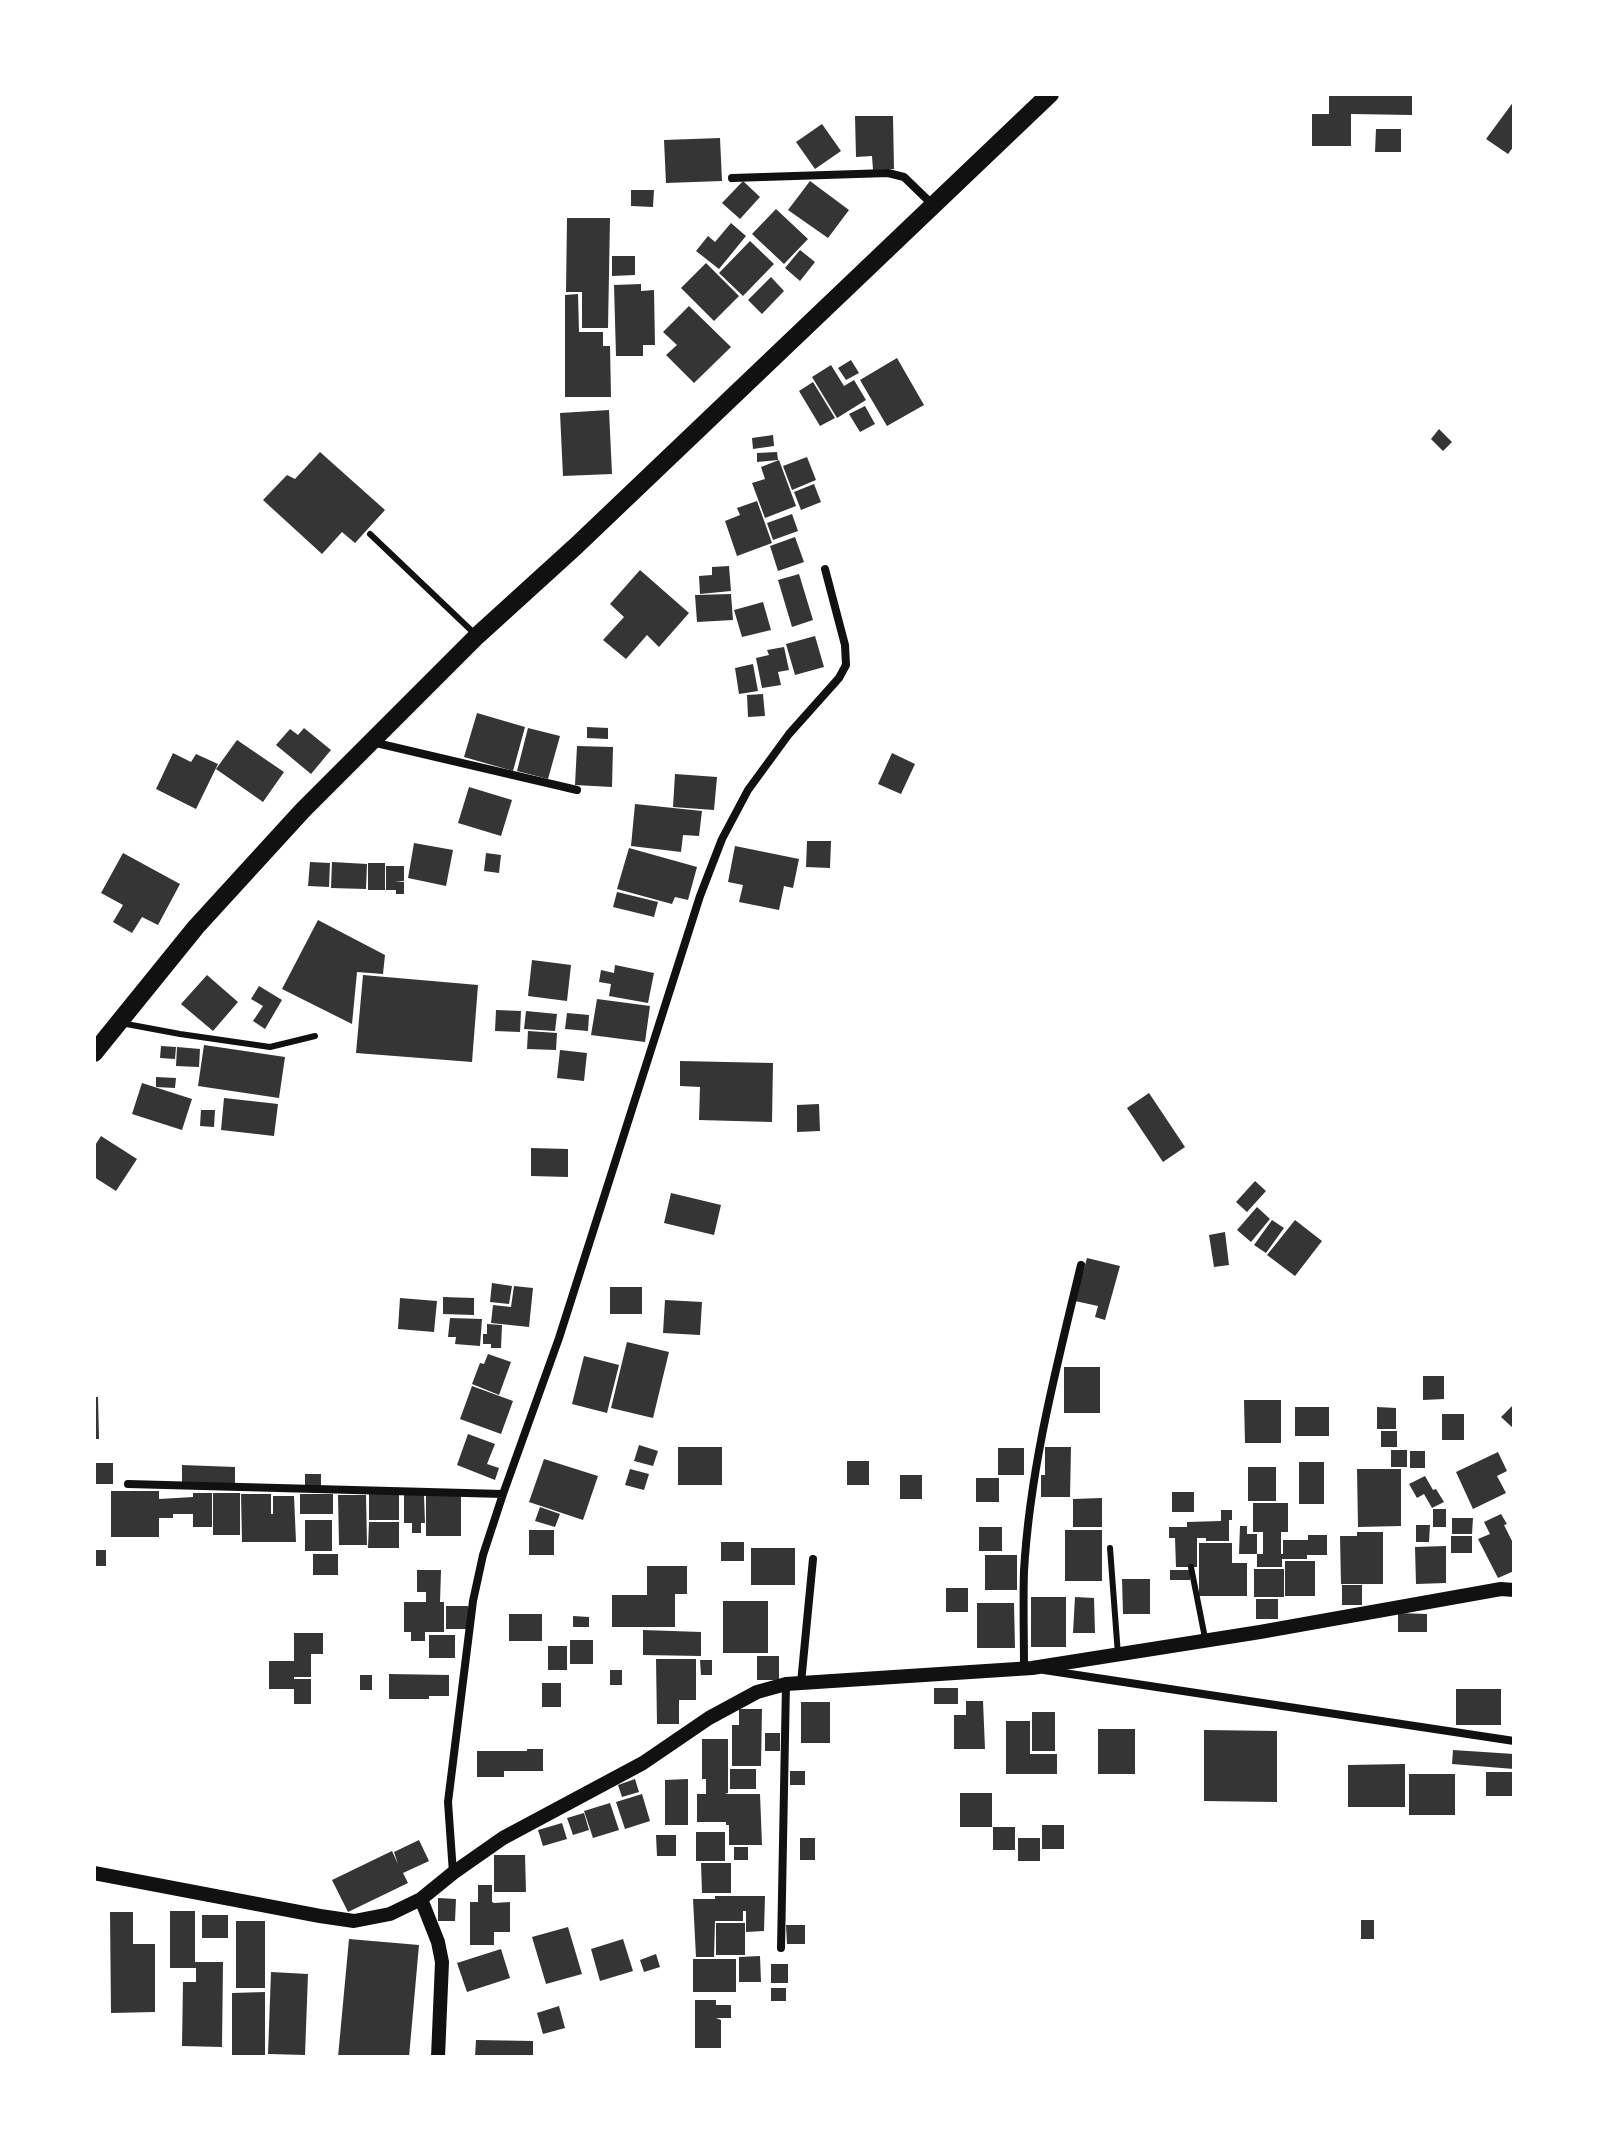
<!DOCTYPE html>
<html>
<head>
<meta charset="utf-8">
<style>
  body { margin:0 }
  #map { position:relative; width:1608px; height:2151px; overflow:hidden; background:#fff; font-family:"Nunito Sans",sans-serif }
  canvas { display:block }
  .frame { position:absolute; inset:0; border:96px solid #fff; pointer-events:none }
</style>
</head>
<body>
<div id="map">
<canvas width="1608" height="2151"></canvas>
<div class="frame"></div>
</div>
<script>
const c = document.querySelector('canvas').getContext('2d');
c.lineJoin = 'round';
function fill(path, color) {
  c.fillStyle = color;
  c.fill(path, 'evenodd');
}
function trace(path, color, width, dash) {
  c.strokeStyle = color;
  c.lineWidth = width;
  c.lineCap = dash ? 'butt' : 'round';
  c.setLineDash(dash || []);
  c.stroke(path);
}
const building = new Path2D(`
  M1329,94H1412V115L1351,114V146H1312V114H1329Z
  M1514,101V146L1508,154L1486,139Z
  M855,116H893L894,169L873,170L872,156L856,157Z
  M822,124L841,151L815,169L796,142Z
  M1376,129H1401V152H1375Z
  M720,138L722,181L666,183L664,140Z
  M743,181L760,197L740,219L722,203Z
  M810,181L849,210L828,238L788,210Z
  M631,190H654L653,207L631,206Z
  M776,209L808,239L784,264L752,234Z
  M567,218H610L608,328H582V292H566Z
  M731,223L746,236L719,269L696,251L708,236L715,242Z
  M750,241L774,264L743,296L719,273Z
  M800,250L815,262L800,281L785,268Z
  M612,256H635V275L612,276Z
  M706,263L739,296L714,321L681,288Z
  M771,277L784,291L762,314L748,300Z
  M641,284V291L654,290L655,345H643V356H616L614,285Z
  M578,294L579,332H603V346H610L611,397H565V295Z
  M689,306L731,347L694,383L666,355L677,345L663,332Z
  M897,358L924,405L887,426L860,380Z
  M851,360L859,373L846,380L838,368Z
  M831,365L844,386L854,380L866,400L837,418L812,377Z
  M813,382L835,418L820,426L799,391Z
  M865,406L875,424L860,432L849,414Z
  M609,410L612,474L563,476L560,413Z
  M1439,429L1452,442L1443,451L1431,439Z
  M773,435L774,446L753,449L752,438Z
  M320,452L385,510L355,543L342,532L322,554L263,500L287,475L295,479Z
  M777,452L778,460L757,462V453Z
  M807,457L816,480L792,490L783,466Z
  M779,460L796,506L765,518L752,483L765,479L761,467Z
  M814,484L821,502L801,510L794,492Z
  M757,501L772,543L737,556L725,521L740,515L737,508Z
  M792,514L798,531L773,540L767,523Z
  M795,537L804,562L778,571L770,546Z
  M729,566L731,591L700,594L699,576L712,575V567Z
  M640,570L689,613L659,647L647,635L626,659L603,640L624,617L610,604Z
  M799,574L813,620L792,627L778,580Z
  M731,594L733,620L697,622L695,595Z
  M763,602L771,630L742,637L734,610Z
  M815,636L824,667L795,675L786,644Z
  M784,647L789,670L778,672L781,685L762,688L756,658L769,655L767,650Z
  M753,664L758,691L739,694L735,668Z
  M763,694L765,716L748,717L747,695Z
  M477,713L525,727L513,771L464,757Z
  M587,727L608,728V739L587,738Z
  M304,728L331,750L311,774L276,745L290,729L298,735Z
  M528,728L560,736L548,779L517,771Z
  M237,740L284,772L263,802L216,769Z
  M577,746L613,747L612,787L575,785Z
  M173,753L191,762L196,754L218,764L196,809L156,789Z
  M892,753L915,764L901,794L878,784Z
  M675,774L717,777L714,810L673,807Z
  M469,787L512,800L501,836L458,823Z
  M635,804L702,811L699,836L683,835L681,852L631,846Z
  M807,841H831L830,868L806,867Z
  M414,843L453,850L446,886L408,878Z
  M735,846L799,859L793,888L784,886L779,910L739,902L743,885L728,882Z
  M629,848L697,867L688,900L675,897L672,904L617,889Z
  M123,853L180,884L158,925L142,917L132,933L113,922L123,905L101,893Z
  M486,853L501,855L499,873L484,871Z
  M310,862L330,863L329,887L308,886Z
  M332,862L367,864L366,889L331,888Z
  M368,863H385V890H368Z
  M386,866H404V881H395L404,882V894H396V890H386Z
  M617,892L658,902L654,917L613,907Z
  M318,920L385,955L383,974L357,972L352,1024L282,989Z
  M532,960L571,965L567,1001L528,996Z
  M615,965L654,973L648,1003L609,996L611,984L599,982L601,970L614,973Z
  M207,975L238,1002L213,1031L181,1004Z
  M363,975L478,985L472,1062L356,1053Z
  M259,986L282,1000L265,1029L253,1021L263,1006L251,999Z
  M597,999L650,1006L645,1042L591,1035Z
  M496,1010L521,1011L520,1032L495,1031Z
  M526,1011L557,1014L555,1031L524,1029Z
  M567,1013L589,1015L588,1031L565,1029Z
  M528,1031L557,1033L556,1050L527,1049Z
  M204,1045L285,1057L279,1098L198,1086Z
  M161,1046L176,1047L175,1059L160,1058Z
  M177,1047L200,1049L199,1067L176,1066Z
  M560,1050L587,1053L584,1081L557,1078Z
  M680,1061L773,1063L772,1122L699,1120L700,1087L680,1086Z
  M156,1077L176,1078L175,1088L156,1087Z
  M142,1083L192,1099L182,1130L132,1114Z
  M1149,1093L1185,1147L1163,1162L1127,1108Z
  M224,1098L278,1104L274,1136L221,1130Z
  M819,1104L820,1131L797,1132V1105Z
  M201,1110H215L214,1127L200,1126Z
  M101,1136L137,1159L116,1191L94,1177V1147Z
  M531,1148L568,1149V1177L531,1176Z
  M1255,1181L1266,1191L1247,1212L1236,1202Z
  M671,1193L721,1205L714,1235L664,1223Z
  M1257,1207L1270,1219L1251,1242L1237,1230Z
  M1272,1220L1284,1228L1266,1253L1254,1245Z
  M1295,1220L1322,1241L1295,1276L1267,1255Z
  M1225,1232L1229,1265L1214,1267L1209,1235Z
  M1087,1258L1120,1266L1105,1320L1095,1317L1098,1306L1075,1301Z
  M492,1283L512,1286L509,1304L490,1302Z
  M514,1286L533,1288L529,1327L491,1323L493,1305L511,1307Z
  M610,1287H642V1314H610Z
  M443,1297L474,1298V1315L443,1314Z
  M400,1298L437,1301L434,1332L398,1329Z
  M665,1300L702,1302L700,1335L663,1333Z
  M450,1318L482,1319L480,1346L455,1344L456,1337H448Z
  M487,1324L502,1325L501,1348H491V1344H483V1334H487Z
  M627,1342L669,1352L653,1418L611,1408Z
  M488,1354L511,1362L499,1395L472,1384L480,1363L484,1364Z
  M584,1356L619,1365L607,1413L572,1404Z
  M1064,1367H1100V1413H1064Z
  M1423,1376H1444V1399L1423,1400Z
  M472,1386L513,1401L501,1434L460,1419Z
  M94,1397H98L99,1439H94Z
  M1244,1400H1281V1443H1245Z
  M1514,1404V1429L1501,1417Z
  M1295,1407H1329V1436H1295Z
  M1377,1407L1396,1408V1429H1377Z
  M1442,1414H1464V1440H1442Z
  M1381,1431H1397V1447H1381Z
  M468,1434L495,1444L487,1464L499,1468L495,1480L457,1465Z
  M639,1445L658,1451L653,1466L634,1461Z
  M678,1447H722V1485H678Z
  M1045,1447H1071L1070,1497H1041V1475H1045Z
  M998,1448H1024V1475H998Z
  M1391,1450H1407V1467H1391Z
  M1410,1451H1425V1468H1410Z
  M1498,1452L1507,1471L1497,1476L1506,1493L1473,1509L1456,1472Z
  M544,1459L598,1476L583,1520L529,1502Z
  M847,1461H869V1485H847Z
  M1299,1462H1324V1504H1299Z
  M94,1463H113V1484H94Z
  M182,1465L235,1467V1485L182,1484Z
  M1248,1467H1276V1501H1248Z
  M630,1469L649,1474L644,1490L625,1485Z
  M1357,1469H1401V1526L1358,1527Z
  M305,1474H321V1486H305Z
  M900,1475H922V1499H900Z
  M1425,1476L1433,1490L1436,1489L1444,1502L1432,1508L1424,1494L1417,1498L1409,1484Z
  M976,1478H999V1502H976Z
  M111,1491H159V1499L193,1497V1493H212V1527H193V1514H173V1518H159V1537H111Z
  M1172,1492H1194V1512H1172Z
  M213,1493H240V1535H213Z
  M241,1494H271V1514H273V1496H294L296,1542H242Z
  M300,1494H333V1514H300Z
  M369,1494H399V1520H369Z
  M426,1494H461V1536H426Z
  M338,1495H366L367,1545H339Z
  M404,1495H424L425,1523H421V1533H412V1523H404Z
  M1102,1498V1527H1073V1499Z
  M1253,1503H1288V1532H1281V1554H1283V1540H1308V1535H1327V1555H1307V1559H1282V1567H1257V1554H1263V1532H1253Z
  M540,1507L560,1514L555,1527L535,1521Z
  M1433,1509H1446V1527H1433Z
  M1221,1510H1232V1520H1229V1541H1206V1538H1197V1567H1176L1175,1538H1169V1527H1187V1522L1221,1521Z
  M1501,1514L1507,1524L1504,1525L1514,1545V1571L1498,1578L1478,1539L1490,1534L1484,1522Z
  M1452,1518H1473L1472,1534H1452Z
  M305,1520H332V1551H305Z
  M369,1522H399V1548H368Z
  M1416,1525H1430L1429,1542H1416Z
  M1240,1526H1247V1534H1257V1554H1239Z
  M979,1527H1002V1551H979Z
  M529,1530H554V1555H529Z
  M1065,1530H1102V1581H1065Z
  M1357,1532H1383V1584H1341L1340,1536H1357Z
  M1451,1536H1472V1553H1451Z
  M721,1542H744V1561H721Z
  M1199,1543H1232V1563H1247V1596H1199Z
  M1446,1546V1583L1416,1584L1415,1547Z
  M751,1548H795V1585H751Z
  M94,1550H106V1566H94Z
  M313,1554H338V1575H313Z
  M985,1555H1017V1590H985Z
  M1285,1561H1315V1596H1285Z
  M647,1566H687V1594H675V1627H612V1595H647Z
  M1254,1569H1284V1597H1254Z
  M417,1570H441L440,1602H444V1632H425V1641H411V1632H404V1602H426V1592H417Z
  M1170,1570H1190V1580H1170Z
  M1122,1579H1150V1614H1123Z
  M1342,1585H1362V1605H1342Z
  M946,1588H968V1612H946Z
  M1031,1597H1066V1647H1031Z
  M1075,1597L1094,1598L1095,1633H1073Z
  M1256,1599H1278V1619H1256Z
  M723,1601H768V1653H723Z
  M977,1603H1014L1015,1648H977Z
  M446,1606H468V1629H446Z
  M1398,1613L1427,1614V1632H1398Z
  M509,1614H542V1641H509Z
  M573,1616L589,1617V1627H573Z
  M643,1630L701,1632V1656L643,1655Z
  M294,1633H323V1654H311V1677H294V1679H311V1704H294V1689H269V1661H294Z
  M429,1635H455V1658H429Z
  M570,1640H593V1664H570Z
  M548,1646H567V1670H548Z
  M757,1656H779V1680H757Z
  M656,1659H696V1700H679V1724H657Z
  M700,1660H712V1675H701Z
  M610,1670H622V1685H610Z
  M389,1674L449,1675V1696H429V1699H389Z
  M360,1675H372V1690H360Z
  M542,1683H561V1707H542Z
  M934,1688H958V1704H934Z
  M1456,1689H1501V1725H1456Z
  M966,1701H983L985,1749H954V1715H966Z
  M801,1702H830V1743H801Z
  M739,1709H762L761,1766H732V1725H739Z
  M1032,1712H1055V1751H1032Z
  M1006,1721H1030V1754H1057V1774H1006Z
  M1098,1729H1135V1774H1098Z
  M1204,1730L1277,1731V1802L1204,1801Z
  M765,1733H780V1751H765Z
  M702,1739H728V1793L725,1794H760L762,1845H729V1825H726V1822H697V1794H706V1779H702Z
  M527,1749H543V1771H504V1777H477V1751H527Z
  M1453,1750L1514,1754V1769L1452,1764Z
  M1405,1764V1807H1348V1765Z
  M730,1769H756V1789H730Z
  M790,1771H805V1785H790Z
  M1486,1772H1514V1796H1486Z
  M1409,1774H1455V1815H1409Z
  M635,1779L639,1792L622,1797L618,1785Z
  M688,1779V1825H665V1780Z
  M960,1793H992V1827H960Z
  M642,1794L650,1821L625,1829L616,1802Z
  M610,1803L619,1830L593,1838L584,1811Z
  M584,1813L589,1830L573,1835L567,1818Z
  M562,1823L567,1839L543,1846L538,1830Z
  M1042,1825H1064V1849H1042Z
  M993,1827H1015V1850H993Z
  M696,1832H725V1861H696Z
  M656,1835H676V1856H657Z
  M800,1838H815V1860H800Z
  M1018,1838H1040V1861H1018Z
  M419,1840L429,1861L403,1873L408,1883L348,1912L332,1880L392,1851L398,1864L394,1852Z
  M734,1847H748V1860H734Z
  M494,1855H525L526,1892H494Z
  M701,1863H731V1893H702Z
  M478,1885H492V1902L494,1903L510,1902V1932H494V1945H470V1902H478Z
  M715,1896H765L764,1931L746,1932V1911H743V1921H715L714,1957H696L693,1899H715Z
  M438,1898L456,1899L455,1921H438Z
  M170,1911H195V1962H223L222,2047L182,2046L183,1982H196V1968H170Z
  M110,1912H133V1944H155V2012L111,2013Z
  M202,1915H228V1938H202Z
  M1361,1920H1374V1939H1361Z
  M236,1921H265V1988H236Z
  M716,1923H745V1955H716Z
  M786,1925H805V1944H787Z
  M568,1927L582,1974L546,1984L532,1937Z
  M349,1939L419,1945L409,2057H338Z
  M623,1939L633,1971L600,1981L591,1949Z
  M501,1949L510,1978L467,1992L457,1963Z
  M656,1954L660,1967L644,1972L640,1960Z
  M760,1956L761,1982H739V1957Z
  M693,1959H736V1992H693Z
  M771,1964H788V1983H771Z
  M271,1972L308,1974L305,2055L268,2054Z
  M771,1988H786V2001H771Z
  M265,1992V2057H232V1993Z
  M695,2000H716V2005H731V2018H716L721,2020V2048H695Z
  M559,2006L565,2028L543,2034L537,2013Z
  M476,2040L533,2041V2057H475Z`);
const service = new Path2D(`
  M370,534L475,634
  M121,1023L180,1034L270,1047L315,1036
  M1110,1548L1118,1655
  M1191,1567L1205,1638`);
const minor = new Path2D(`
  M732,178L888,173L904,177L934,206
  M372,742L577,790
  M128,1484L503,1494
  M1024,1669C1024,1636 1023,1603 1024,1571C1030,1467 1057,1365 1081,1265
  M1044,1670L1514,1741
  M801,1683L813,1559
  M453,1873L448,1802L473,1601L483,1555L503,1494L559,1338L700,896L722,839L748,790L789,734L839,678L846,665L845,645L825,569
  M781,1948L786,1684`);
const tertiary = new Path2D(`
  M94,1873L320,1916L354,1921L390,1914L421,1899L453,1873L503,1838L643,1763L709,1718L757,1692L786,1684L1032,1668L1260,1632L1501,1589L1514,1590
  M421,1899L438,1942L442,1962L438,2057`);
const trunk = new Path2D(`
  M94,1053L196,927L303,810L477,636L576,546L1050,94`);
fill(building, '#353535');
trace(service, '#111', 6);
trace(minor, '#111', 8);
trace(tertiary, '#111', 14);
trace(trunk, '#111', 18);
</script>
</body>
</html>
